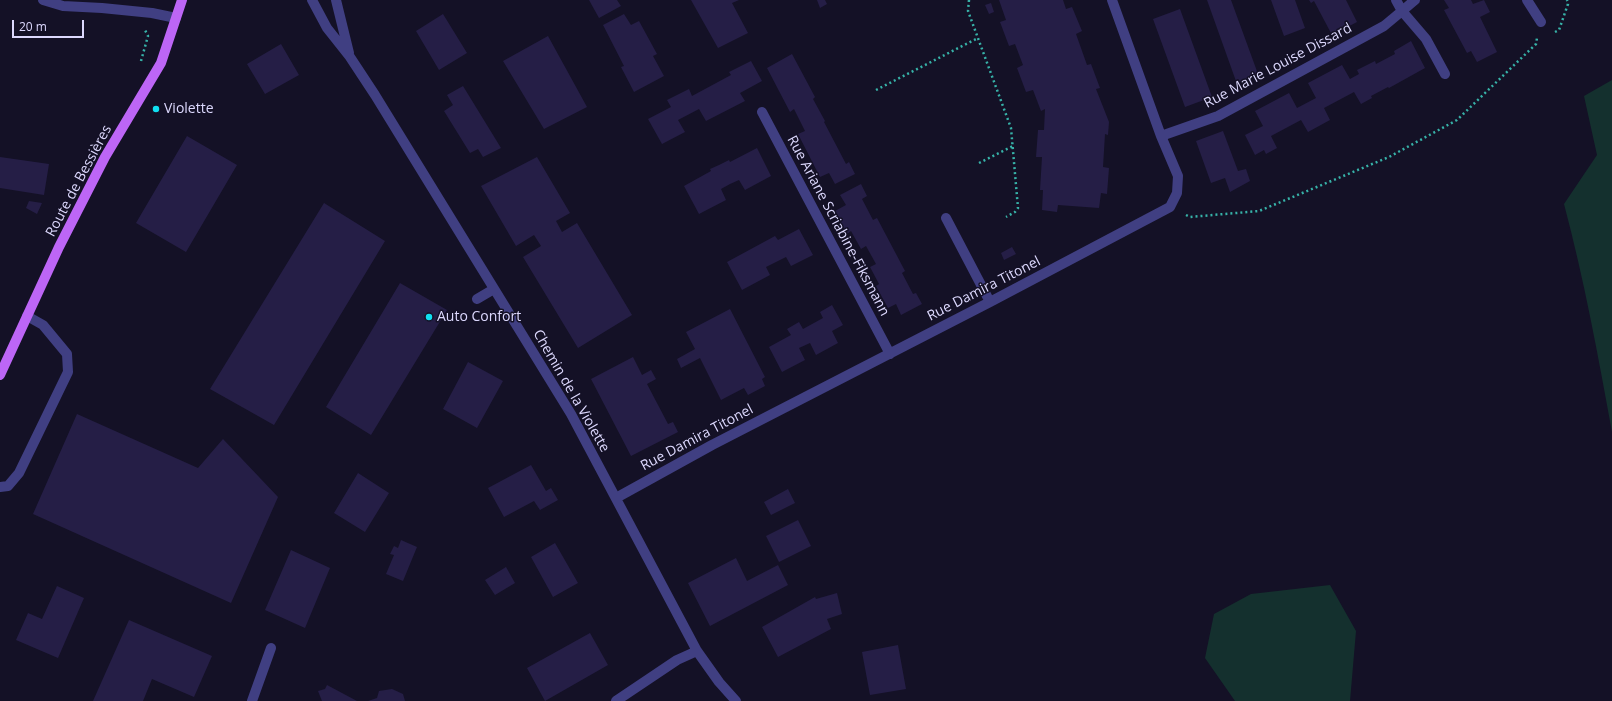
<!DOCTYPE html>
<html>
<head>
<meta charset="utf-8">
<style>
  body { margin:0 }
  #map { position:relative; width:1612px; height:701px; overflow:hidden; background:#141126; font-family:"Open Sans",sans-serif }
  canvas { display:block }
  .scale { position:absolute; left:12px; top:20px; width:72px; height:18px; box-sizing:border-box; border:2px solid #dcd8fd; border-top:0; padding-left:5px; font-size:12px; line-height:14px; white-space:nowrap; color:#dcd8fd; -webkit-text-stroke:3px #141126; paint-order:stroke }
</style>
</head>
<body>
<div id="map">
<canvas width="1612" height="701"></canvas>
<div class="scale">20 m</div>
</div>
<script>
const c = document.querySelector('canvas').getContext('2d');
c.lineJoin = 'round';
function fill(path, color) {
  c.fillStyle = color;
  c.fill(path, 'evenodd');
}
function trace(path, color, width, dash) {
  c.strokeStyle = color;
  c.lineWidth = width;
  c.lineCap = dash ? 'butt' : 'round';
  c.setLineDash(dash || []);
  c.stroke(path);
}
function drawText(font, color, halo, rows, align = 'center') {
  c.font = font + ' "Open Sans",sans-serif';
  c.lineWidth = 3;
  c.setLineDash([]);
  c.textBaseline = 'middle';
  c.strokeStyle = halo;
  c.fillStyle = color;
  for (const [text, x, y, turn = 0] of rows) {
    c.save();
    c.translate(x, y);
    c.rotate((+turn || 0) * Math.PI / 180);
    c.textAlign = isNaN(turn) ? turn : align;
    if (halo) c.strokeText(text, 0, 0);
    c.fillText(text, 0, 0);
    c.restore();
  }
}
const green = new Path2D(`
  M1612,80V432C1598,355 1584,279 1564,204L1597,155L1584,96Z
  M1330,585L1356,631L1350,701H1235L1205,658L1214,614L1251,594Z`);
const building = new Path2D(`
  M589,0H617L621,6L599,18Z
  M691,0H739L732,3L748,33L718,48Z
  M817,0H825L827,4L820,8Z
  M999,0H1063L1066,9L1072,7L1082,31L1076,34L1087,65L1091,64L1100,88L1096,89L1109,122L1108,135L1105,134L1103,167L1109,168L1107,194L1101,193L1099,208L1058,205L1057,212L1042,210L1043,190H1040L1042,157H1036L1038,130H1044L1045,109L1041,111L1033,90L1026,92L1017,68L1023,65L1015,44L1009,46L1000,22L1006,20Z
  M1207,0H1231L1258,74L1237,84Z
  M1271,0H1295L1305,28L1284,36Z
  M1309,0H1346L1357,22L1332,35L1314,1L1311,3Z
  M1444,0H1471L1473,4L1484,0L1490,12L1480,17L1497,52L1477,62L1471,51L1467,53L1444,10L1449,8Z
  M991,3L994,12L989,14L985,5Z
  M1180,9L1212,97L1185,107L1153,19Z
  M443,14L467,53L439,70L416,31Z
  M624,14L631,25L639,21L657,54L653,56L664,76L634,92L621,67L624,66L603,25Z
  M548,36L587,107L544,129L503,61Z
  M1411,41L1425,68L1389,88L1388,87L1371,96L1372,98L1361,104L1354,92L1324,108L1330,120L1308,132L1301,120L1271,136L1277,148L1266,154L1264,150L1255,155L1245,135L1263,126L1255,111L1289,93L1297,108L1316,98L1308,83L1342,65L1350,79L1359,74L1357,70L1375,61L1376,64L1395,54L1394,51Z
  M281,44L299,75L265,94L247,64Z
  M792,54L815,97L813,99L825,121L824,122L846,164L849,162L855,174L835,184L829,173L820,177L798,134L805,131L794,109L790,112L767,68Z
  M751,61L762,81L740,93L745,101L706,121L699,109L678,120L685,132L662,144L648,119L671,107L667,100L689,89L692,96L731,75L729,72Z
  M463,86L501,148L483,157L478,149L470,153L444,111L453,105L447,95Z
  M1223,131L1238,171L1246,169L1250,181L1230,192L1225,178L1211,183L1196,141Z
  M187,136L237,165L186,252L136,223Z
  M757,148L771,176L745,190L739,180L730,184L721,189L726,200L699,214L684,186L711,171L710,169L719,165L729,160L730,162Z
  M0,157L49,164L44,195L0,188Z
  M537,157L570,213L556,221L562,232L577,223L632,315L578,348L523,257L541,246L534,235L516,246L481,186Z
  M861,184L867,196L862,199L873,220L877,218L905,271L902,273L913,294L916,293L922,304L901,315L896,304L888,308L876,286L879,284L870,267L876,264L866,246L861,249L851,231L847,234L835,211L846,205L840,195Z
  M29,201L42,203L37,214L26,208Z
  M324,203L385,241L274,425L210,389Z
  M799,229L813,255L791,266L786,257L766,267L770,275L742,290L727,262L775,236L778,240Z
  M1012,247L1016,254L1004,260L1001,253Z
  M400,283L447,310L371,435L326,407Z
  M832,305L843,325L832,331L838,343L816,355L810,343L799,348L805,360L782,372L769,347L791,335L787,329L799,322L803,329L823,318L820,312Z
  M730,309L765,377L762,379L765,386L748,395L744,388L721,400L700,358L681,368L677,359L695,349L686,332Z
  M633,357L642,375L651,370L656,379L647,384L668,424L673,422L678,432L631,456L591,379Z
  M468,362L503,381L477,428L443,409Z
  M77,414L198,468L223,439L278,497L231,603L33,514Z
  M531,465L546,491L551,488L558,500L540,510L534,501L504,517L488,488Z
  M358,473L389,493L365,532L334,513Z
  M788,489L795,503L771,515L764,502Z
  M798,520L811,546L779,562L766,536Z
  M401,540L417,547L403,581L386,574L394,555L390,554L394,546L398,548Z
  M555,543L578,583L553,597L531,557Z
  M291,550L330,568L305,628L265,610Z
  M736,558L747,581L778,565L788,585L710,626L688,583Z
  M506,567L515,583L495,595L485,580Z
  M57,586L84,598L58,658L16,640L28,613L42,619Z
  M837,593L842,614L827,619L831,629L778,657L762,627L815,597L816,599Z
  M129,620L212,656L194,697L152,679L143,701H93Z
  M590,633L608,665L545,701L527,668Z
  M898,645L906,689L870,695L862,652Z
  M327,685L357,701H322L318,691L325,689Z
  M392,689L403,694L405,701H368L377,698L379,691Z`);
const path = new Path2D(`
  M969,0L968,11L1011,128L1018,208L1015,212L1006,217
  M1555,32L1559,30L1568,4L1567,0
  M141,61L148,36L145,30
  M876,90L978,38
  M979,163L1013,146
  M1186,215L1190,217L1259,211L1389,157L1457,120L1536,44L1537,38`);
const minor = new Path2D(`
  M43,0L63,6L102,8L152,13L176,18
  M312,0L327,28L350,57L375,95L571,414L697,651L719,682L736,701
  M336,0L349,53
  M1415,0L1402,11L1426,39L1445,74
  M1527,0L1541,22
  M762,112L890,354
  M1161,136L1218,116L1384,26L1402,11L1396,0
  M946,218L990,302
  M477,299L494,289
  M0,487L8,486L19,473L68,372L67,354L43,325L27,316
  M616,498L712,445L990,302L1170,207L1177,193L1178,176L1161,136L1112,0
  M252,701L271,648
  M616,701L677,660L697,651`);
const major = new Path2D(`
  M0,375L59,247L105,157L161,63L182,0`);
const markers = [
  [156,109,4,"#10dff1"],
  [429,317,4,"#10dff1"]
];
const streetNames = [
  ["Rue Marie Louise Dissard",1278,66,-28],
  ["Route de Bessières",79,181,-62],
  ["Rue Ariane Scriabine-Fiksmann",838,226,62],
  ["Rue Damira Titonel",984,289,-27],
  ["Chemin de la Violette",571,391,60],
  ["Rue Damira Titonel",697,438,-28]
];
const poiNames = [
  ["Violette",164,109],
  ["Auto Confort",437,317]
];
fill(green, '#14302e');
fill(building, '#251e46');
trace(path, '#37b2a8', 2.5, [2, 3]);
trace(minor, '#403f82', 10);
trace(major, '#bd66f6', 10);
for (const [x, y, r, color] of markers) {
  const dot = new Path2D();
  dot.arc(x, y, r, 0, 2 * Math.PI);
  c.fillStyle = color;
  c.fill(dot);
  trace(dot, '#141126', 1.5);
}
drawText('14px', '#dcd8fd', '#141126', streetNames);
drawText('14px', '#dcd8fd', '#141126', poiNames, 'left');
</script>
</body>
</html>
